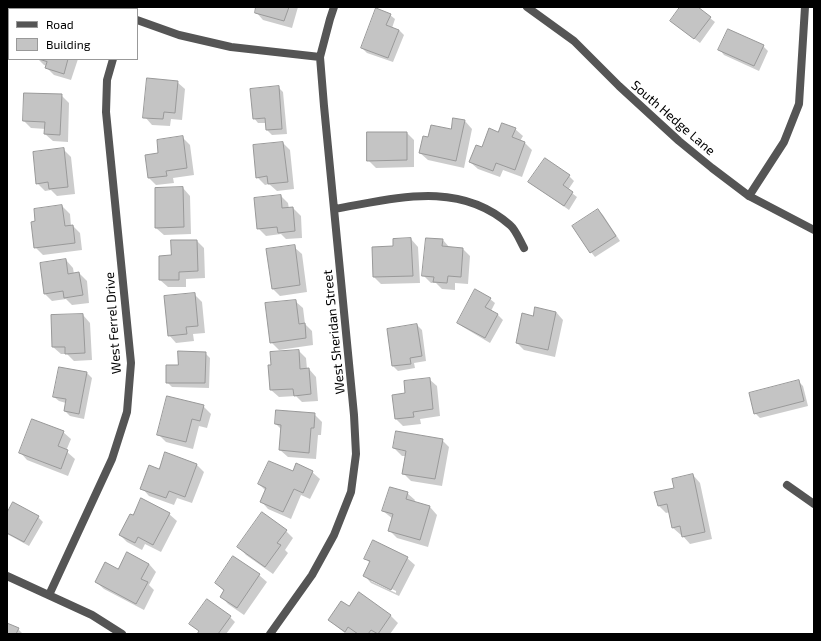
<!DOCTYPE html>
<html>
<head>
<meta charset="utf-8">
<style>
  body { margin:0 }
  #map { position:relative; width:821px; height:641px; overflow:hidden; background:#fff; font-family:"Exo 2",sans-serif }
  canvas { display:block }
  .frame { position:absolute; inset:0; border:8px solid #000; pointer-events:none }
  .legend { position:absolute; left:8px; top:8px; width:130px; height:52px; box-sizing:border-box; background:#fff; border:1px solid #999; margin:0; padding:5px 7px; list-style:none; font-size:12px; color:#000 }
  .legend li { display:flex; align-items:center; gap:8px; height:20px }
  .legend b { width:20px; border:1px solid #999 }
</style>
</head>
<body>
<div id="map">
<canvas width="821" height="641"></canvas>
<div class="frame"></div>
<ul class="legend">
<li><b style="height:5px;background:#555"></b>Road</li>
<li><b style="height:11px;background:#c4c4c4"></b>Building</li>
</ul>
</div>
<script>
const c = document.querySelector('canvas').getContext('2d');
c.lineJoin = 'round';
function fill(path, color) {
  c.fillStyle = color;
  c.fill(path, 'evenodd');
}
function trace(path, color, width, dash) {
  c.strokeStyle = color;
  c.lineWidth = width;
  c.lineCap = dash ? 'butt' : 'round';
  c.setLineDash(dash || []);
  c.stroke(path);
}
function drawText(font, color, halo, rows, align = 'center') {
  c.font = font + ' "Exo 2",sans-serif';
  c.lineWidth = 3.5;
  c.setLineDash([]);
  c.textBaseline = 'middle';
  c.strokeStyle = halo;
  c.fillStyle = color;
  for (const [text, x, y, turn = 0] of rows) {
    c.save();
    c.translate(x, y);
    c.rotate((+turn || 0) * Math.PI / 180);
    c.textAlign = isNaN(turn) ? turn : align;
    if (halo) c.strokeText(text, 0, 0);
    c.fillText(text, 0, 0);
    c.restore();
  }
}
const shadow = new Path2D(`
  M258,7H298L292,28L263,20L256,12Z
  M682,7H696L715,22L700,43L671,21Z
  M390,15L395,19L392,28L399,30L404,35L393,62L367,53L362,48Z
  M763,46L768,51L759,71L724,55L720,50Z
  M38,59H78L71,80L54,75L47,68V66L44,65Z
  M177,82L185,89L182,120L171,119L170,126L152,125L145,117Z
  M278,87L283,92L287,134L272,135L267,130V123H258L254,118Z
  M61,95L69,103L68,142L53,141L45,134L46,129L31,128L24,121Z
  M465,121L472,129L464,168L428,160L420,153L429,138L452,130Z
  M515,129L523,136L520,141L525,143L532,150L522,177L503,170L500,177L478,169L470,162L498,133Z
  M407,133L414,140V167L376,168L368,160Z
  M182,137L190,145L194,175L173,178L174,183L156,185L149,178L160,154Z
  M283,143L290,150L294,189L277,191L269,184L265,185L257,177Z
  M63,149L71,157L75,194L57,196L51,190L45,191L37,183Z
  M545,159L569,176L574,181L568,190L577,197L569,210L535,186Z
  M183,188L190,196L191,234L164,235L156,228Z
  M281,196L288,203L289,209L293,208L301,216L302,238L286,239L281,234L266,236L258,228Z
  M62,206L70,214L71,226H73L80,233L82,250L43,255L35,247Z
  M598,210L603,215L620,241L595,257L591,252Z
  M411,239L418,247L420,283L381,284L374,277Z
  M443,240L450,248L463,249L470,256L468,284L455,283V290L442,289L436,283H431L424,276Z
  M197,241L204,248L205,278L186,279V287H168L160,280L172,256Z
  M294,247L302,254L307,292L280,296L273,289Z
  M66,260L73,268L74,274L79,273L87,281L89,303L72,305L66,299L52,301L45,294Z
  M194,294L202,302L205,333L193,334L194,341L176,343L169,335Z
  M490,299L495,303L491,311L498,315L503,320L490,343L463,327L458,323Z
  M295,301L303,308L305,324L312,331L313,345L279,350L271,342Z
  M556,312L563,320L555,357L524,350L517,343L534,317Z
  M83,315L90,323L92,360L74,361L67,354H61L53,347Z
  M417,325L422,330L426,361L414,363L415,368L398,371L393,366L388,329Z
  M299,351L306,358L307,369H309L316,377L318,401L302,402L296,396L279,397L271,390Z
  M205,353L210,358L209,388L172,387L167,382Z
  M87,373L92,378L84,419L70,416L65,411L66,403L59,401L54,397Z
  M429,379L437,386L440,416L420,419L421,424L403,426L396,419L407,394Z
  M798,381L803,386L808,406L760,418L755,413Z
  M203,406L211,414L207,428L199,426L193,449L166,442L158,434Z
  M314,414L322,422L321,435H318L316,459L288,457L280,450L282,430L276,424Z
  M63,432L71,439L66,451L75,459L68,476L27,460L20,452Z
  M442,440L449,447L442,486L411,481L403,473L406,456H402L394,448Z
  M197,465L204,472L192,503L177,498L174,505L149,496L142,488L160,470Z
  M312,472L320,479L310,499L301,495L291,519L268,509L261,501L266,491L259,484L293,473Z
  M693,475L700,483L712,539L690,544L682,535H681L673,528L670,512L666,513L658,505L676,489Z
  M407,493L415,500L414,502L430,507L437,515L428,547L397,538L389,530L393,519L383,511Z
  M169,514L177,521L161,552L145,544L142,550L127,542L120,535L133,517Z
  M7,515L38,517L43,522L29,546L7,534Z
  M286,531L293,538L285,550L288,553L273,574L246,555L239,547Z
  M365,558H407L415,565L399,596L371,583L364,575L370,563ZM371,579L396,591V593L371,581Z
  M149,564L156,572L149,585L154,590L144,610L104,589L96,582L119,570Z
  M259,575L267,582L244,615L228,604L221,596L224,591L216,583Z
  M359,594L391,616L398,623L390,634H346L329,620L349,608Z
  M230,617L235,622L226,634H198L200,632L191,624Z
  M7,624L18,629L23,634H7Z`);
const building = new Path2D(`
  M256,7H289L284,21L255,13Z
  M680,7H698L711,17L694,39L670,21Z
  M376,8L391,14L386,25L399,30L388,58L361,48Z
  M728,29L764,45L754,66L718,50Z
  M39,59H68L64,74L45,68L47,62Z
  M147,78L178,81L175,113L164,112L163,119L143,118Z
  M279,86L282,129L266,130L265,118L253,119L250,89Z
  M24,93L62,94L60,135L44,134L45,122L23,121Z
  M453,118L465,120L456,161L419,153L423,136L428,137L431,125L451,129Z
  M502,123L516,128L512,137L525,142L515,170L496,163L493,171L469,162L476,145L482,147L489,128L498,132Z
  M367,132H407V160L367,161Z
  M183,136L187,168L166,171L167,176L148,178L145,155L158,153L157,140Z
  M283,142L288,182L268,184L267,176L256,178L253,145Z
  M64,148L68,187L49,189L48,182L36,184L33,152Z
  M545,158L570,175L563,185L573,192L564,206L528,182Z
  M183,187L184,227L155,228V188Z
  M281,195L282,208L293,207L295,231L278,233L277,227L257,229L254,198Z
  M62,205L65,226L73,225L75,243L34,248L31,222L35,221L34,209Z
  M598,209L616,236L590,253L572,226Z
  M411,238L413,276L373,277L372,247L393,246V239Z
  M426,238L443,239L442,246L463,248L461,277L448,276L447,283L433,282L434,277L422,276Z
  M171,240H197L198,271L179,272V280H159V256L171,255Z
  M295,245L300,285L272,289L266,249Z
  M66,259L68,274L79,272L83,295L64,298L63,291L44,294L40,263Z
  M475,289L491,298L485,307L498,314L485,338L457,323Z
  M195,293L198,326L186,327L187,334L168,336L164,296Z
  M296,300L299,324L305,323L306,338L270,343L265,303Z
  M535,307L556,312L548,350L516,343L522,313L533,316Z
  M83,314L85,353L65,354V347H52L51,315Z
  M417,324L422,356L410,358L411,364L392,366L387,329Z
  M299,350L300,369L309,368L311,394L294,396L293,389L270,390L268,365H271L270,352Z
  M178,351L206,352L205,383H166V365H178Z
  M59,367L87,372L79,414L64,411L66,399L53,397Z
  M430,378L433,409L413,412L414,417L395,419L392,395L405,393L404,381Z
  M799,380L804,401L754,414L749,393Z
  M167,396L204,405L200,421L192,419L186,442L157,435Z
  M276,410L315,413L314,428H311L309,453L279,450L281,425L275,424Z
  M32,419L64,431L58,446L68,450L61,469L19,453Z
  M396,431L443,439L435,479L402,474L406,451L393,448Z
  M165,452L197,464L185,497L169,491L166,498L140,489L149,465L159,469Z
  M269,461L293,471L296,463L313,471L303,493L294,489L283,512L260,502L266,488L258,484Z
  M693,474L705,532L682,537L680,526L672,528L667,504L658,506L654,492L674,488L672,479Z
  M390,487L408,492L406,499L430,506L420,540L388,531L393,514L382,511Z
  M141,498L170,513L153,545L138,537L135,543L119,535L130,514L133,515Z
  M13,502L39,516L24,542L7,533V513Z
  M262,512L287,530L277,543L281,545L265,567L237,547Z
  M373,540L408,557L391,590L363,576L370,561L364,559Z
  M127,552L149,564L141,579L148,582L136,604L95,582L105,562L118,569Z
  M233,556L260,574L237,608L220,597L224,590L215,583Z
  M359,592L391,615L378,634L371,630L368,634H358L348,627L345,632L328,620L341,601L349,606Z
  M207,599L231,616L218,634H197L199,631L189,624Z
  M7,623L19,628L16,634H7Z`);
const minor = new Path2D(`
  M112,7L116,9
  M137,20L179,35L231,47L320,57
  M749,196L784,142L799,104L805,7
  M334,209C394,199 458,179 510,225C516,230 520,241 524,248
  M787,485L814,504
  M7,576L92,615L122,634
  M49,595L112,459L127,412L131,363L106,112L107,80L113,59
  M270,634L312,575L334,535L351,492L356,454L354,415L324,106L320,57L330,19L334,7`);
const tertiary = new Path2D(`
  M527,7L574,41L619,86L679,141L712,168L749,196L814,230`);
const streetNames = [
  ["South Hedge Lane",673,118,41],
  ["West Ferrel Drive",113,323,-94],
  ["West Sheridan Street",334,332,-96]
];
fill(shadow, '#0003');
fill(building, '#c4c4c4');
trace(building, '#999', 1);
trace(minor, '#555', 8);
trace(tertiary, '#555', 8);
drawText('13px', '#000', '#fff', streetNames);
</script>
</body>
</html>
